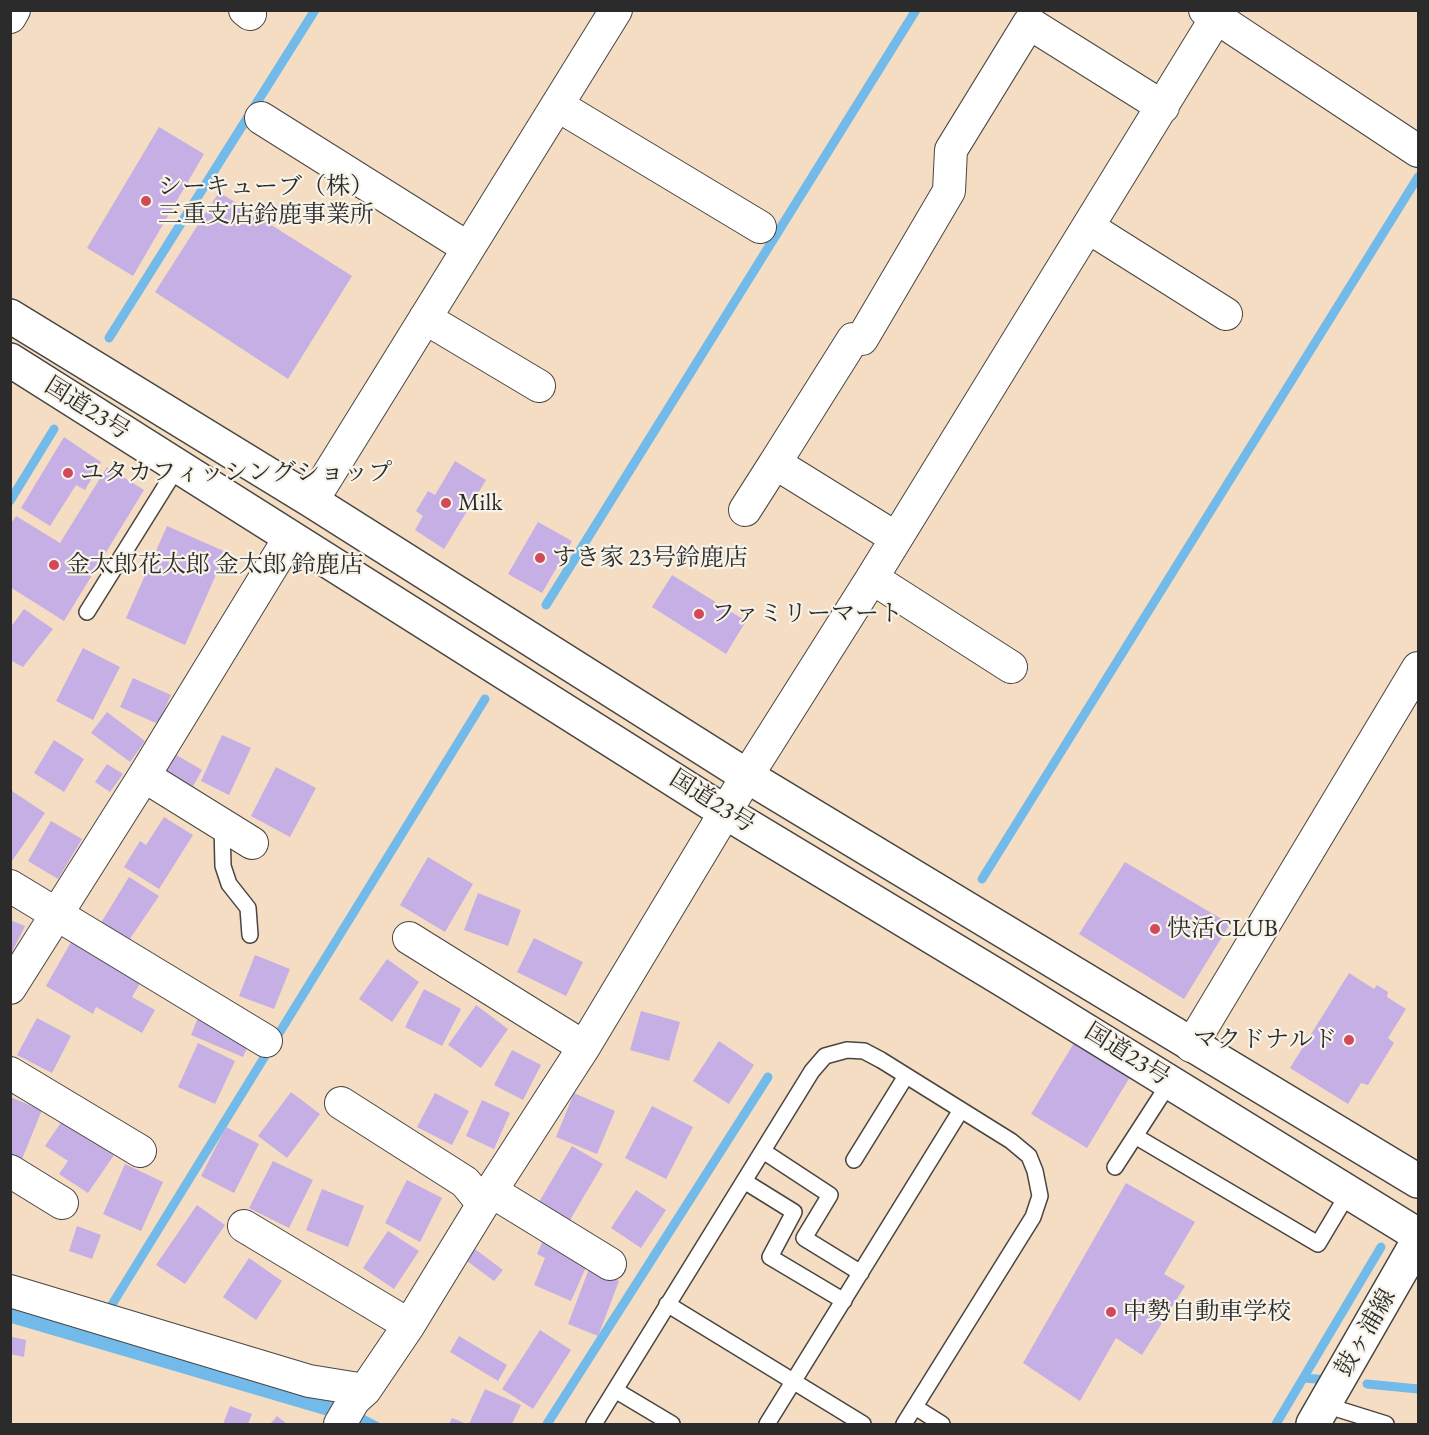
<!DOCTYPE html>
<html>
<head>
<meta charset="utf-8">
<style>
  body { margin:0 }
  #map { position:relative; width:1429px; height:1435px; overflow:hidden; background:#f4ddc2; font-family:"EB Garamond",serif }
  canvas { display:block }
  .frame { position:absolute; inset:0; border:12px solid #2b2b2b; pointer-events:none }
</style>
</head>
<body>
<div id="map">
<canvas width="1429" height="1435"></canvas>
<div class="frame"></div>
</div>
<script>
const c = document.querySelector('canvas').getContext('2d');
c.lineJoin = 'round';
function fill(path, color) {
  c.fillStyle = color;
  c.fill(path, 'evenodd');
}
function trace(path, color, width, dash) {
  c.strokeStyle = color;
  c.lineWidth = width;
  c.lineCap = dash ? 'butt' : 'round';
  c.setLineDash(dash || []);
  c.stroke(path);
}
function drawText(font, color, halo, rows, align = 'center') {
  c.font = font + ' "EB Garamond","Noto Serif JP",serif';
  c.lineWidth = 4.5;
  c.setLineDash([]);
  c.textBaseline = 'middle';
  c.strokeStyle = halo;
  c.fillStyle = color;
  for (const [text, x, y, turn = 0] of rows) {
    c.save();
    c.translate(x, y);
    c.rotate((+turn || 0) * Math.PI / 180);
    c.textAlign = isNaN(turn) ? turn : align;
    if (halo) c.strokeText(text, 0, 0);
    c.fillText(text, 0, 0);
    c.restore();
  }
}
const water = new Path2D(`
  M10,1305L347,1406L382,1424H351L338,1419L11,1323Z`);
const stream = new Path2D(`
  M109,338L315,10
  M10,501L54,429
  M546,605L916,10
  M982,879L1418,177
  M108,1311L485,699
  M1304,1378L1329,1380
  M1367,1384L1418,1389
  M547,1424L768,1077
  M1276,1424L1381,1247`);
const building = new Path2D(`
  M159,127L204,154L133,276L87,248Z
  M219,192L352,276L288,379L155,292Z
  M64,437L101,462L85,490L76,485L50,526L21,508Z
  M455,461L486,480L444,549L415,530L423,516L416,511L428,491L435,495Z
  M107,467L144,490L64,621L10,587V525L16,516L60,543Z
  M538,522L572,541L542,593L508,574Z
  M167,526L226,552L185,645L126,618Z
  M672,575L746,621L726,654L652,607Z
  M24,609L53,629L23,667L10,660V628Z
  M83,648L120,667L93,720L56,701Z
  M133,678L171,695L158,724L120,707Z
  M107,712L145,741L130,762L91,733Z
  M222,735L251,748L229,795L201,781Z
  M54,740L84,759L64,792L34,773Z
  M173,753L202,770L190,792L160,775Z
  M107,764L123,774L110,792L95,782Z
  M276,767L316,788L290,837L251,816Z
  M12,791L45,813L10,864V793Z
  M164,817L193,835L159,889L124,867L140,841L146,845Z
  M51,821L82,839L58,879L28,861Z
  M428,857L473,884L445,932L400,905Z
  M1125,862L1230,924L1184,999L1079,934Z
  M129,877L159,896L123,949L96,931Z
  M478,893L521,910L508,946L464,930Z
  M10,920L25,926L10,956Z
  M75,935L145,975L132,997L155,1010L142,1033L96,1007L93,1014L46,986Z
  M534,938L583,962L566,996L517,972Z
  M255,955L290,969L274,1009L239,996Z
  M387,959L419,982L392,1022L359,999Z
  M1349,973L1374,989L1377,985L1388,992L1387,997L1406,1009L1388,1038L1394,1043L1368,1085L1361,1083L1348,1104L1290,1068Z
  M424,989L461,1009L442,1046L405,1027Z
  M476,1005L508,1029L481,1068L448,1045Z
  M641,1011L680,1022L669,1061L630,1050Z
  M199,1015L252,1037L243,1057L191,1035Z
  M37,1018L71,1036L52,1073L17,1055Z
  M719,1041L754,1065L729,1104L693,1081Z
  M198,1043L235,1061L215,1104L178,1087Z
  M1074,1043L1130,1077L1087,1148L1031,1114Z
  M512,1050L541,1065L523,1100L494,1085Z
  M291,1092L320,1114L287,1158L258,1136Z
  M435,1093L469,1111L452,1145L417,1127Z
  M574,1093L615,1111L597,1154L556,1137Z
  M10,1097L42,1110L22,1159L10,1154Z
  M482,1100L510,1113L494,1149L466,1136Z
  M652,1106L693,1127L666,1179L625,1158Z
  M62,1121L114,1155L88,1193L59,1174L68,1161L45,1146Z
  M226,1127L259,1144L234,1193L201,1176Z
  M572,1146L603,1164L567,1225L536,1207Z
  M273,1161L313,1180L289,1228L249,1208Z
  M125,1164L163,1182L141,1231L103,1214Z
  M407,1180L442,1198L420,1242L385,1223Z
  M1126,1183L1195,1222L1164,1274L1185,1286L1142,1355L1116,1338L1080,1401L1023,1363Z
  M322,1189L364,1206L348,1247L306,1230Z
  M636,1190L666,1210L641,1248L611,1228Z
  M197,1205L225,1225L185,1284L156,1265Z
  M77,1226L101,1235L92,1259L69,1251Z
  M388,1231L419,1251L394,1289L363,1268Z
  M545,1236L591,1256L571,1301L534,1285L545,1258L537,1254Z
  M475,1249L503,1270L494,1281L467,1261Z
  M249,1258L282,1281L256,1320L223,1297Z
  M589,1269L619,1281L598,1336L568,1324Z
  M540,1330L571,1350L533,1409L502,1389Z
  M459,1336L507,1365L498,1381L450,1352Z
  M12,1337L26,1340L24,1357L10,1354Z
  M485,1389L521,1405L512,1424H469Z
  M230,1406L252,1414L248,1424H223Z
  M277,1416L287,1424H270Z
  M452,1418L467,1424H449Z`);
const service = new Path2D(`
  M87,612L178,466
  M222,824L223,866L229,884L248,908L250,935
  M1135,1136L1318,1244L1349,1192
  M763,1151L830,1195L804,1238L861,1273
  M854,1160L906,1076
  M1115,1167L1170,1082
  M744,1181L794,1212L770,1257L844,1301
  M667,1304L863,1424
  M615,1390L672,1424
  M1325,1405L1386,1424
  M915,1407L942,1424
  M594,1424L812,1071L825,1056L847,1050L864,1051L881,1060L1011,1141L1029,1156L1035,1171L1040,1196L1033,1217L904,1424
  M767,1424L961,1110`);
const minor = new Path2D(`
  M245,10L250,14
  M1205,10L1418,151
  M10,17L14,10
  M557,105L760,227
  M261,118L468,248
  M1088,227L1226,314
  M425,318L539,386
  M312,501L616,10
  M745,510L775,463
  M896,538L775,463L853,339H862L949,191L951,150L1029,23L1163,107
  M872,578L1011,667
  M144,776L252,843
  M10,886L266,1041
  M409,938L584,1047
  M10,988L144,776L290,537
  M1191,1046L1418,668
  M10,1073L140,1151
  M341,1103L465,1182L483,1204
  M10,1171L62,1203
  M491,1191L610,1264
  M244,1226L409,1325
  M10,1291L309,1381L365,1390
  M340,1424L354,1400L365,1390L409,1325L491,1191L584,1047L747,776L872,578L1221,10`);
const secondary = new Path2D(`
  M1313,1424L1418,1241`);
const trunk = new Path2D(`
  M10,316L312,501L747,776L1418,1181
  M10,360L725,812L1002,979L1418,1235`);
const markers = [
  [146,201,6,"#d1495b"],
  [68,473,6,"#d1495b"],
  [446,503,6,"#d1495b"],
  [540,558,6,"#d1495b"],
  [54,565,6,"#d1495b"],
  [699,614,6,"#d1495b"],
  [1155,929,6,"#d1495b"],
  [1349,1040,6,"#d1495b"],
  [1111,1312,6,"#d1495b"]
];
const poiNames = [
  ["シーキューブ（株）",158,187],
  ["三重支店鈴鹿事業所",158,215],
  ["ユタカフィッシングショップ",80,473],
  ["Milk",458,503],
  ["すき家 23号鈴鹿店",552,558],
  ["金太郎花太郎 金太郎 鈴鹿店",66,565],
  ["ファミリーマート",711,614],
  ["快活CLUB",1167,929],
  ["マクドナルド",1337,1040,"right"],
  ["中勢自動車学校",1123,1312]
];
const streetNames = [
  ["国道23号",87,409,32],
  ["国道23号",712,802,32],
  ["国道23号",1127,1055,32],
  ["鼓ヶ浦線",1366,1333,-60]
];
fill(water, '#72baea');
trace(stream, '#72baea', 9);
fill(building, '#c6afe5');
trace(service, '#494642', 18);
trace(minor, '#494642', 34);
trace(secondary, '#494642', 36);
trace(trunk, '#494642', 36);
trace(service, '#fff', 15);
trace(minor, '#fff', 32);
trace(secondary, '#fff', 33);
trace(trunk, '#fff', 33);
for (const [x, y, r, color] of markers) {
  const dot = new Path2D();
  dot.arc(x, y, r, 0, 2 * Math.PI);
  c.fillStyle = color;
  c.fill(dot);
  trace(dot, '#f7f3e8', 2);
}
drawText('24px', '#2b2b2b', '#f7f3e8', poiNames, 'left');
drawText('24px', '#2b2b2b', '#f7f3e8', streetNames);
</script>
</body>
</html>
